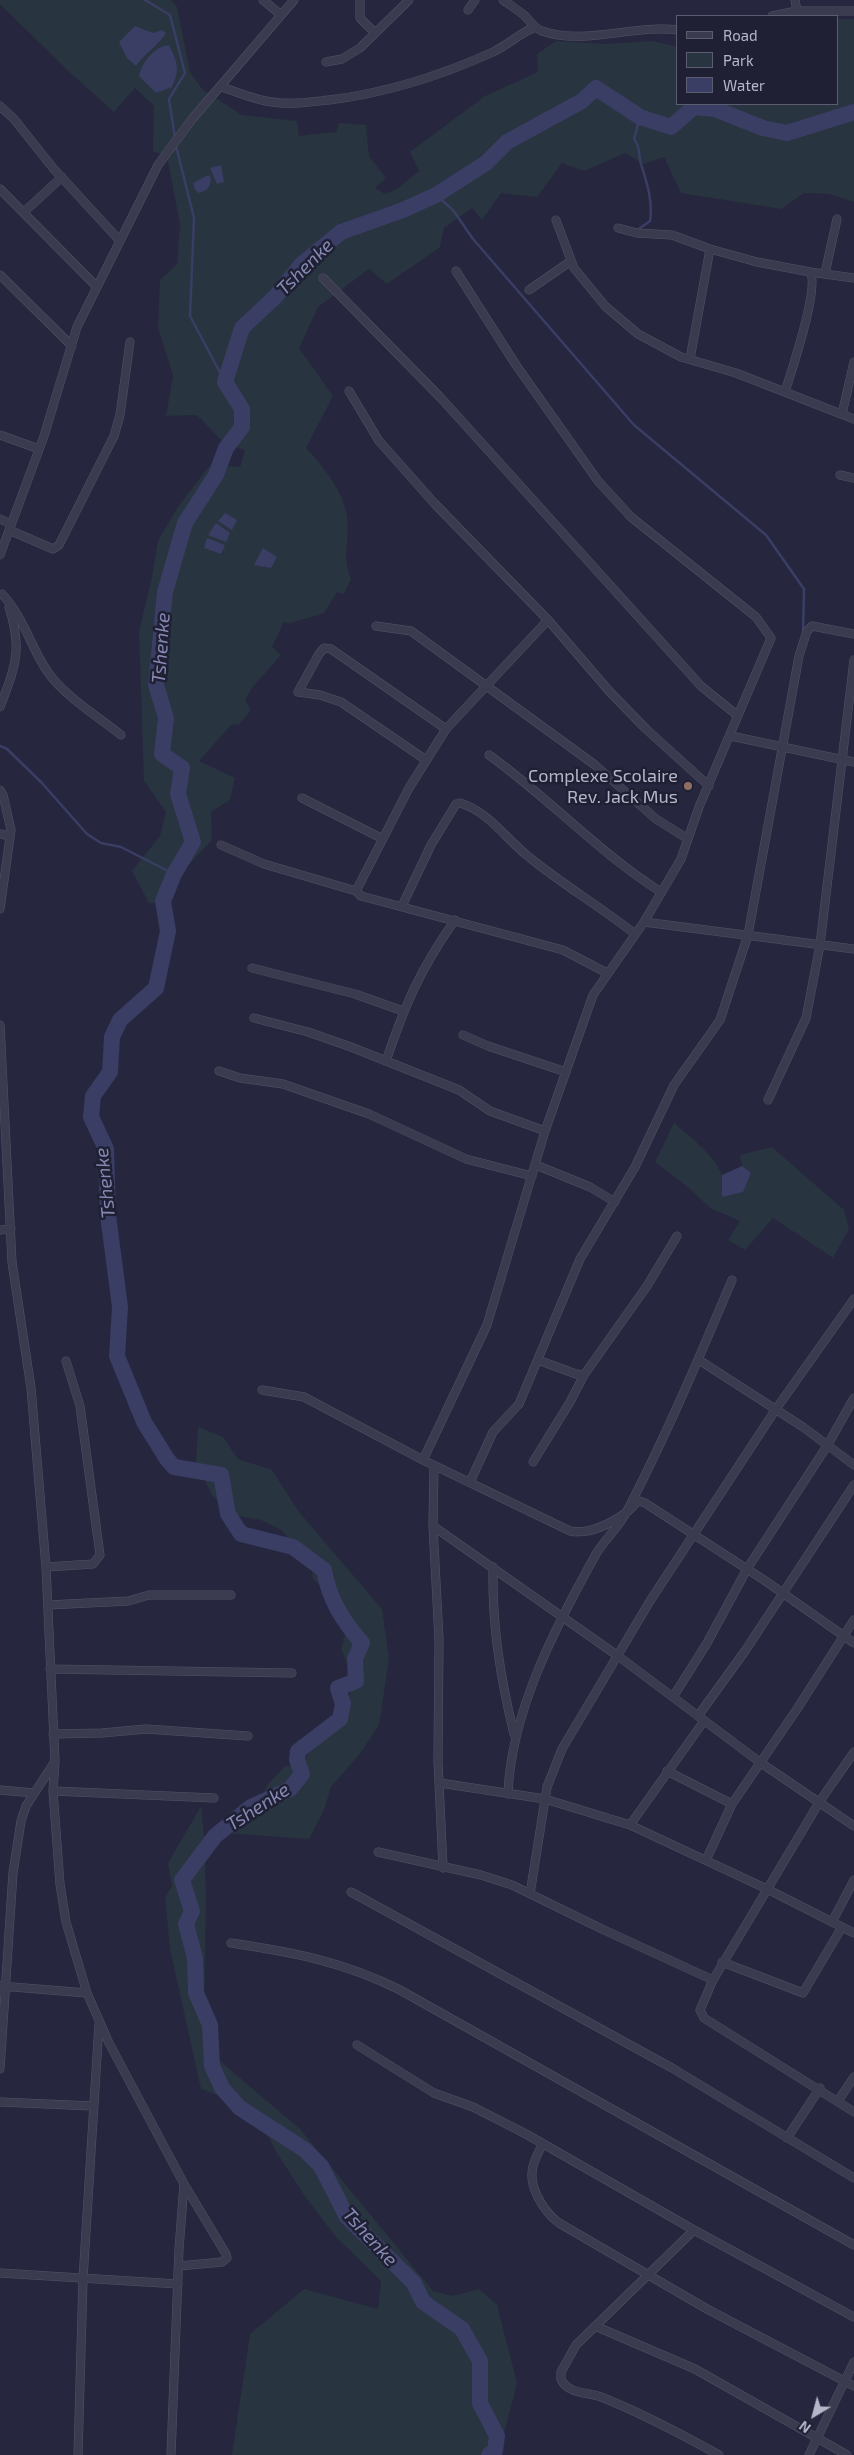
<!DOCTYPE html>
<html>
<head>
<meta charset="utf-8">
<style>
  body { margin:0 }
  #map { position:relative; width:854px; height:2455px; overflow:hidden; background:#26273e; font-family:"Exo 2",sans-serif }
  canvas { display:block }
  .legend { position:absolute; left:676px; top:15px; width:162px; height:90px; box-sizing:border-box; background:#1f2033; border:1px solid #5b5c6f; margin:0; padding:6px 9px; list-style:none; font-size:15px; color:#b6b6c9 }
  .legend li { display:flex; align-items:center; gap:10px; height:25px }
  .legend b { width:25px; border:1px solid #5b5c6f }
  .north { position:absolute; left:789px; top:2390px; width:50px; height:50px; -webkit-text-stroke:4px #1f2033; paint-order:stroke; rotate:217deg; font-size:14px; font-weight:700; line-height:20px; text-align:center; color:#b6b6c9 }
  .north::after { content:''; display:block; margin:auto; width:18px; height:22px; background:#b6b6c9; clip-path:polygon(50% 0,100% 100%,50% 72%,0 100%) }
</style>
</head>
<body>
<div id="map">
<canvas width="854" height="2455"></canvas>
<ul class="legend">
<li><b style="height:6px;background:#3a3b4e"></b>Road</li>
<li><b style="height:14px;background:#28343f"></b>Park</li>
<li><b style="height:14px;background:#3a3d64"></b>Water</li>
</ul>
<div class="north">N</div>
</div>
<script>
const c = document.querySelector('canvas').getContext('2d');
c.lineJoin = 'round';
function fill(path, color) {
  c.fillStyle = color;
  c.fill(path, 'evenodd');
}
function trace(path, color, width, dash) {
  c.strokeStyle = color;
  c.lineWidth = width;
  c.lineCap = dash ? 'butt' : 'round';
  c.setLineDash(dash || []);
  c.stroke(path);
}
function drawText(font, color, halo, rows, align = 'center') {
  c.font = font + ' "Exo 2",sans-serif';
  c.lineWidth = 5;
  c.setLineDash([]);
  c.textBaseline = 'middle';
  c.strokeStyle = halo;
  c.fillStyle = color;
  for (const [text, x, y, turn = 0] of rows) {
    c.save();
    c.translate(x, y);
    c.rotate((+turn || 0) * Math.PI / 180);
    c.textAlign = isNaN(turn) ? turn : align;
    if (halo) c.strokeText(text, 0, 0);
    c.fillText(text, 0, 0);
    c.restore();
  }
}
const green = new Path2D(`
  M0,0H171L177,7L190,72L203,90L242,115L297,121L299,136L336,132L339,123L366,125L369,156L386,178L375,188L385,194L398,188L419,171L410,152L485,96L538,72L537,54L556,41L606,44L652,41L678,47V104H838V19H854V202L829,194L804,193L781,209L681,193L664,157L644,164L625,153L584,171L562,163L537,197L501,193L482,220L472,208L444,228L440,247L387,284L369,269L318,307L299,348L333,396L306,448C325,468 350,499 348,530C347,553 343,555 351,579L344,594L337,592L324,613L291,623L284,622L272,647L281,655L252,688L245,700L251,710L239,725L232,724L199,761L235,778L230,800L211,812L212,840L182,872L169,904L149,903L132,871L160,836L166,812L144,781L139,631L151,582L158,541L177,508L211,464L240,467L245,450L225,444L197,415L166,416L173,375L158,328L160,280L177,264L180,224L168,162L166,156L153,151L154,106L135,88L114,112L67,70L0,4Z
  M674,1123C688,1135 715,1156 721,1173C723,1180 722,1189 723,1197L751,1174L742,1166L740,1155L772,1147L844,1210L849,1229L833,1258L773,1218L745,1250L728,1240L740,1221L710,1208L689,1188L655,1162Z
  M198,1427L223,1437L238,1459L272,1470L299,1512L382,1609L389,1659L379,1725L359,1755L331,1787L324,1810L309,1839L224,1833L228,1819L256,1812L267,1785L285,1766L302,1767L316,1737L334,1729L351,1692L350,1670L341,1649L347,1628L330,1595L313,1579L311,1563L281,1530L261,1520L233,1515L212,1495L196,1461Z
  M201,1806L204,1836L206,1893L204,2024L214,2056L300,2129L433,2291L453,2296L479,2289L497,2305L517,2383L503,2437L494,2455H232L250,2334L304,2289L378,2309L381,2281L336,2237L304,2195L275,2150L270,2139L262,2130L225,2098L201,2089L170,1949L165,1897L172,1886L168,1863Z`);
const water = new Path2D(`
  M135,26L153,33L162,30L166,33C158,46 145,53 136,66L127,58L119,42Z
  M169,45C178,63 180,69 172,87L156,93L139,76C143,61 154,47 169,45Z
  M221,165L224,182L217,184L210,168Z
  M208,175L211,178C210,188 208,190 199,193L195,190L193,183Z
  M225,513L237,520L232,530L218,521Z
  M216,523L230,533L226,542L208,535Z
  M207,538L225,545L221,554L204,548Z
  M263,548L277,557L271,568L254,565Z
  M742,1166L751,1173L743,1192L722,1197V1175Z`);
const stream = new Path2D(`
  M145,0L170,15L185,73L169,99L175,138
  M176,146L194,218L190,316L225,382
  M436,195L453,210L473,239L634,425L766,535L804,589L803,635
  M640,228L650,221C653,201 647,183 641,164C638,154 641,148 634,139L640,117
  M0,746L7,749L41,782L87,834L101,843L121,847L174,874`);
const river = new Path2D(`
  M489,2455L495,2451L497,2436L480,2403V2361L462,2329L423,2302L414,2283L347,2217L321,2166L305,2150L240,2108L222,2088L212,2066L210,2025L196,1993L195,1958L186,1924L192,1911L182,1880L215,1836L251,1807L290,1789L302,1774L297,1760L298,1751L340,1719L343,1704L338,1688L356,1681L355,1659L362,1643C343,1621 329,1599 324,1570L293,1547L241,1534L228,1514L221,1475L174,1467L167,1459L144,1422L117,1356L120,1307L108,1215L106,1149L91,1117L93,1096L110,1072L112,1037L120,1020L156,988L168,931L163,901L174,874L193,842L178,794L182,768L162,754L166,718L156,685L165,592L185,523L216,475L226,448L242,427V409L225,382L242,328L276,296L301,265L341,232L403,210L436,195L486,163L507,142L582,101L596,88L640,117L671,127L694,107L715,109L763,128L787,133L854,112`);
const street = new Path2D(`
  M263,0L281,15
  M360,0V18L375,33
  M503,0C510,5 518,10 525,16C530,21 534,28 542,31C585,46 634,24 678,30
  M795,0L797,11
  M468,10L475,0
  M772,16L797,11H854
  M326,62L342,59L360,48L409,0
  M221,87C238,92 255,100 272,102C291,105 310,102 329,100C387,93 440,76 493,52C508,45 520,33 535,27
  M0,106L14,119L53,168L120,241
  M0,189L97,287
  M24,212L62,177
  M556,220L574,268L605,306L638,334L681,357L736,373L854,419
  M618,228L637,233L672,235L710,249L757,262L810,272L854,278
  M825,273L837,219
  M0,275L72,346
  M323,278L440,397L701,686L738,716
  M529,290L571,261
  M690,359L710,249
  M349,391L379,441L435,504L548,620L610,692L646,729L709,786
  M785,392C791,372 820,287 810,272
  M842,414L854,362
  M0,435L39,449
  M840,475L854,478
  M0,519L11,524
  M9,530L53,549L59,545L114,436L120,415L130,342
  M0,555L44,436L77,327L158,165L193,118L294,0
  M2,594C23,616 31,647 47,671C64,696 97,716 121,735
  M376,626L411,631L595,765L656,819L688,839
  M0,707C15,667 23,650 9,607
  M731,736L854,762
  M489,755C549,798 599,853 661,892
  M426,760L341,702L320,695L298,692L319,654L324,648L331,649L446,729
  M0,790L3,795L11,830L0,909
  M302,798L383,839
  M0,834L10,836
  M221,845L264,864L356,891L361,896L563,950L607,973
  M356,891L409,788L446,729L548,620
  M402,906L431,845L456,804L460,803C488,811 507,840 529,857C563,885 601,907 635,934
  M644,922L854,949
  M252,968L355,994L403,1011
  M254,1018L308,1032L351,1047L459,1090L490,1111L545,1131
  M0,1025L12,1262L31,1388L46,1567L55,1761L53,1791L60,1884L66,1922L87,1993L109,2043L184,2184L226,2254L227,2258L222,2262L179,2266
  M463,1035L488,1046L566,1072
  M386,1061C405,1005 420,969 455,920
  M219,1071L240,1078L283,1084L369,1114L466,1159L532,1176
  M768,1100L806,1018L820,945L854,660
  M536,1165L590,1187L615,1202
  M0,1230L11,1229
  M538,1360L576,1374L584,1375L647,1286L677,1236
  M699,1360L803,1427L854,1465
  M262,1390L304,1397L423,1460L570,1531C590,1535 610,1524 627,1512C631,1509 634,1504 639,1501L645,1503L764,1580L854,1643
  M423,1460L487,1325L545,1131L593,995L644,922L681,859L699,807L771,638L756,617L631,517L598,481L516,365L456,271
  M533,1462L570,1402L584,1375
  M434,1466L433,1526L439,1639L438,1761L443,1868
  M470,1482L493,1432L519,1404L580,1259L635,1167L674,1085L720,1020L748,935L799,656L807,631L812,626L854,634
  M433,1526L618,1656L761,1763L854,1826
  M46,1567L93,1564L100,1555L80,1406L66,1361
  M493,1567C492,1626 500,1676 514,1734
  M48,1605L128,1601L149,1595H231
  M50,1669L292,1673
  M673,1697L707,1643L747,1569L827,1446L854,1398
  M698,1716L745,1651L854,1485
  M53,1734L102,1733L146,1729L248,1736
  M667,1771L732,1804
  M440,1783L545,1799L630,1825L767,1889L854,1933
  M0,1790L34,1793
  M53,1791L214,1798
  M508,1794C511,1711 556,1626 596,1554C605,1539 619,1527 627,1511C666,1436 699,1358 732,1280
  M630,1825L704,1721
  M378,1852L481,1875L512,1885L604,1930L713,1980L700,2010L704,2018L854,2112
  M706,1860L732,1804L797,1709L854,1620
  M351,1892L672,2068L854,2178
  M530,1894L547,1787L562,1749L650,1601L776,1409L854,1299
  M832,1922L854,1880
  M231,1943C293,1952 344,1962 400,1990L854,2245
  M722,1962L803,1993L842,1927
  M713,1980L820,1801L854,1752
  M0,1986L87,1993
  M357,2045L434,2093L473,2107L526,2134L694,2230L854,2317
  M0,2069L13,1873L21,1821L26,1806L54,1763
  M838,2101L854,2077
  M0,2102L93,2106
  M787,2138L820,2088
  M542,2145C539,2151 536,2157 534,2163C526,2184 543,2211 559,2223L707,2309L854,2386
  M694,2230L576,2345L561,2372V2379C567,2394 588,2392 601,2397C642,2413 681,2434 719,2455
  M0,2273L178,2284
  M595,2326L695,2369L847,2455
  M78,2455L83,2279L99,2024
  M171,2455L179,2249L184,2184
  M809,2455L854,2362`);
const markers = [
  [688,786,5,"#8d6e63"]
];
const poiNames = [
  ["Complexe Scolaire",678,776],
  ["Rev. Jack Mus",678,797]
];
const waterNames = [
  ["Tshenke",305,267,-45],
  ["Tshenke",161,648,-86],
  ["Tshenke",105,1183,-96],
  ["Tshenke",258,1807,-33],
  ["Tshenke",370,2237,48]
];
fill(green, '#28343f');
fill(water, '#3a3d64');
trace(stream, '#3a3d64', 2.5);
trace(river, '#3a3d64', 16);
trace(street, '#525366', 9);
trace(street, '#3a3b4e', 8);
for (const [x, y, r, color] of markers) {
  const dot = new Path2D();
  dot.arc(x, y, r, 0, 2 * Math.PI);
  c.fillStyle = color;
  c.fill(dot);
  trace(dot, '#1f2033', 2);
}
drawText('18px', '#b6b6c9', '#1f2033', poiNames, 'right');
drawText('italic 19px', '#8689b3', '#1f2033', waterNames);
</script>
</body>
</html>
